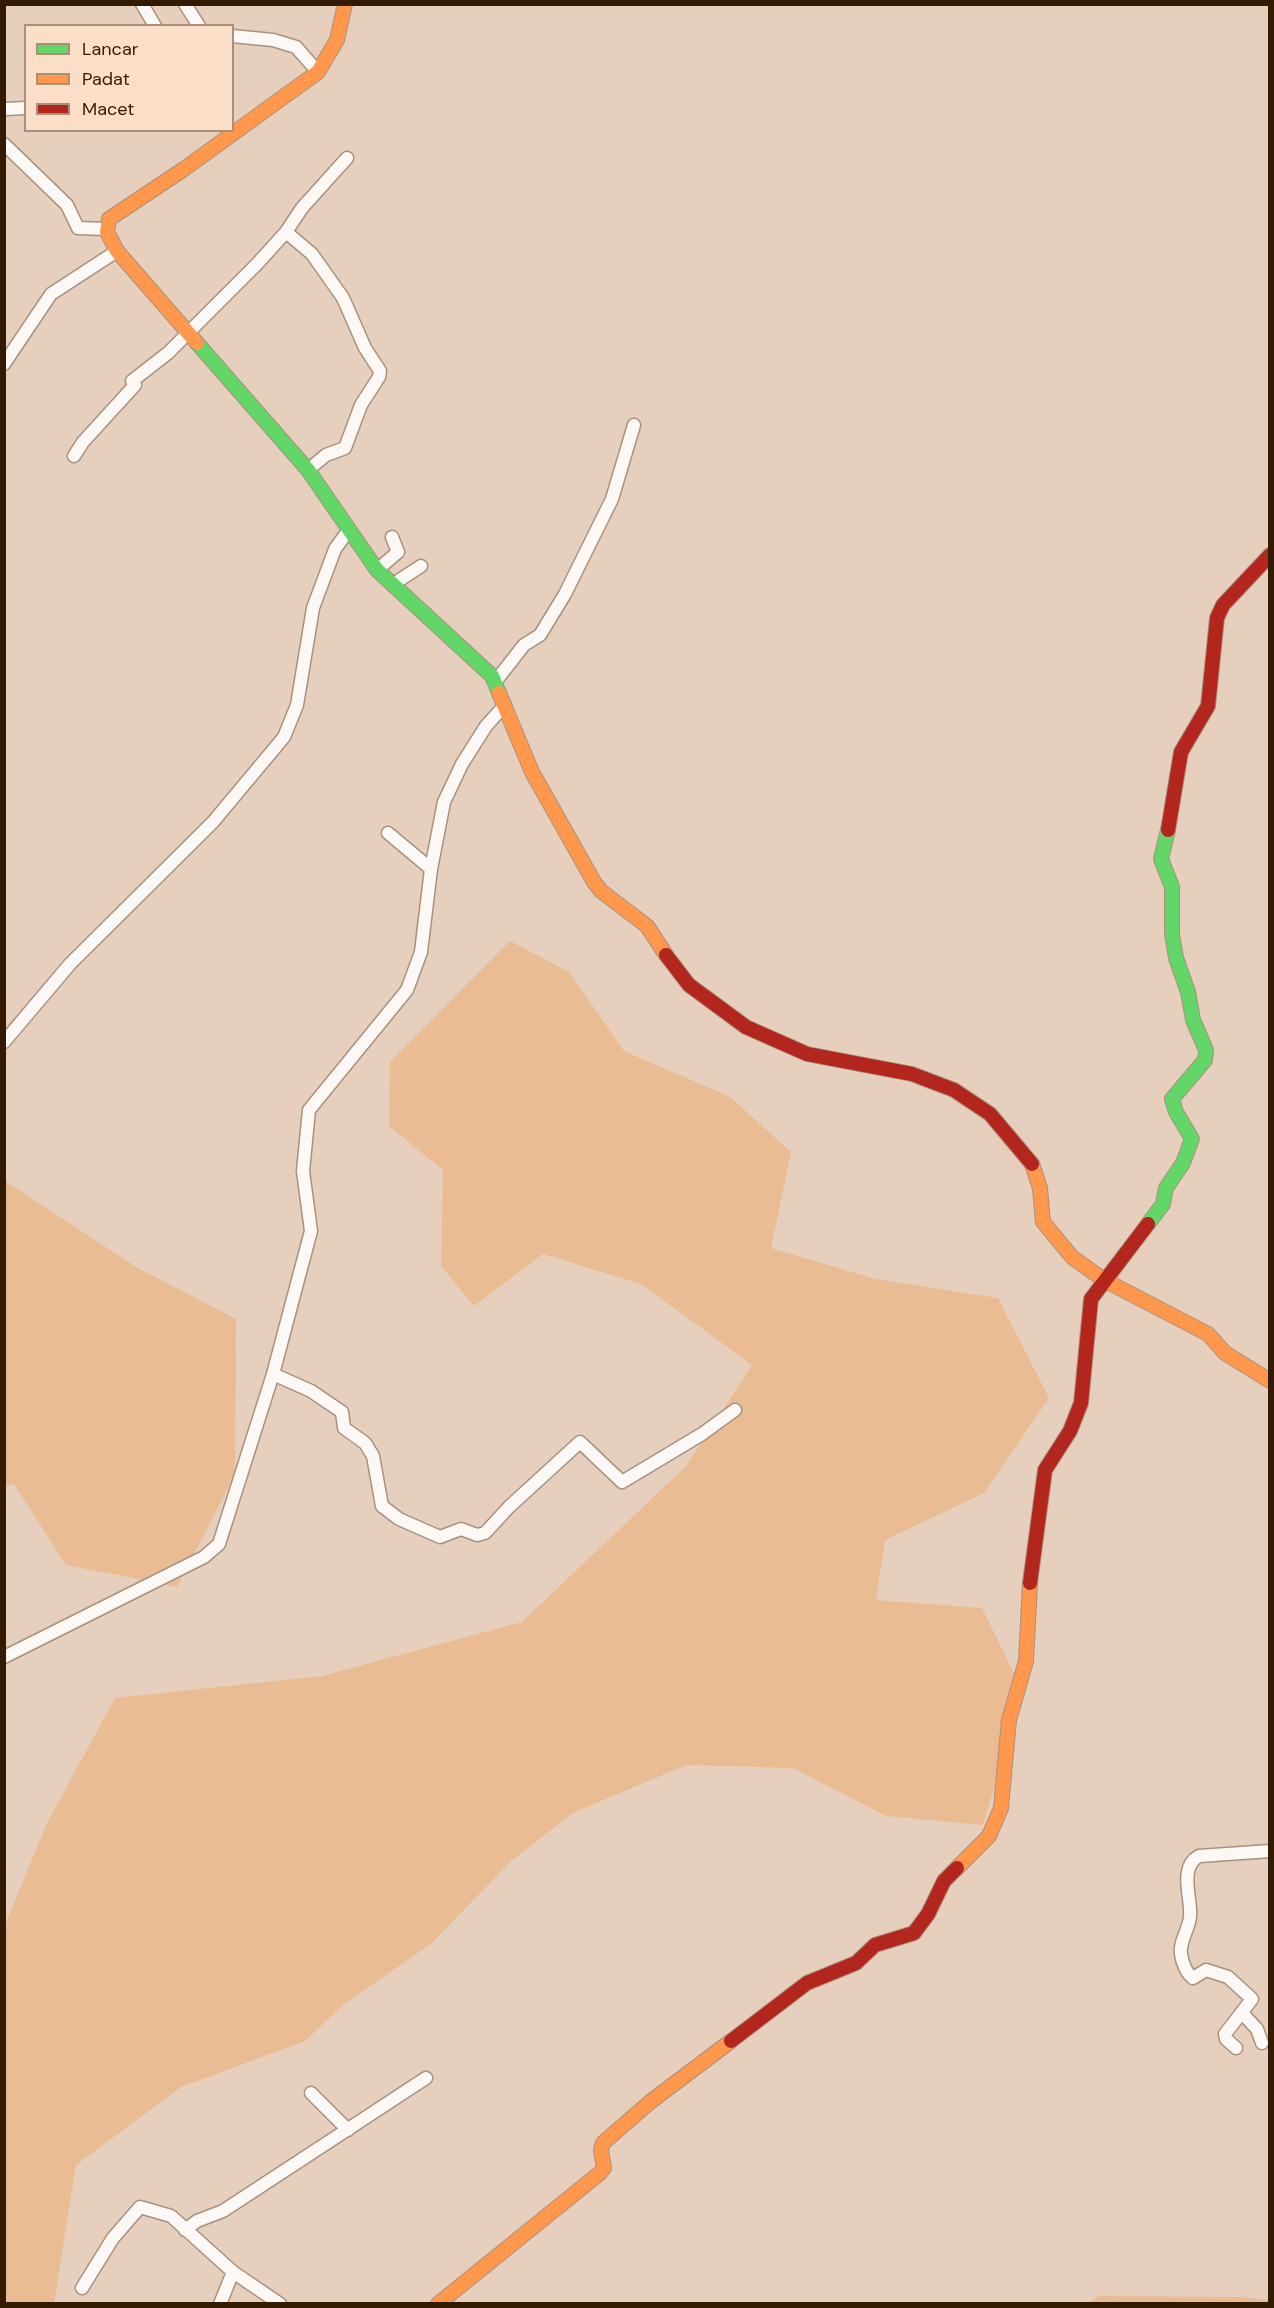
<!DOCTYPE html>
<html>
<head>
<meta charset="utf-8">
<style>
  body { margin:0 }
  #map { position:relative; width:1274px; height:2308px; overflow:hidden; background:#e6cfbd; font-family:"DM Sans",sans-serif }
  canvas { display:block }
  .frame { position:absolute; inset:0; border:6px solid #331a02; pointer-events:none }
  .legend { position:absolute; left:24px; top:24px; width:210px; height:108px; box-sizing:border-box; background:#fadec7; border:2px solid #aa9078; margin:0; padding:8px 10px; list-style:none; font-size:18px; color:#331a02 }
  .legend li { display:flex; align-items:center; gap:12px; height:30px }
  .legend b { width:30px; border:2px solid #aa9078 }
</style>
</head>
<body>
<div id="map">
<canvas width="1274" height="2308"></canvas>
<div class="frame"></div>
<ul class="legend">
<li><b style="height:8px;background:#63d668"></b>Lancar</li>
<li><b style="height:8px;background:#ff974d"></b>Padat</li>
<li><b style="height:8px;background:#b3261e"></b>Macet</li>
</ul>
</div>
<script>
const c = document.querySelector('canvas').getContext('2d');
c.lineJoin = 'round';
function fill(path, color) {
  c.fillStyle = color;
  c.fill(path, 'evenodd');
}
function trace(path, color, width, dash) {
  c.strokeStyle = color;
  c.lineWidth = width;
  c.lineCap = dash ? 'butt' : 'round';
  c.setLineDash(dash || []);
  c.stroke(path);
}
const green = new Path2D(`
  M510,941L569,972L624,1051L729,1096L791,1152L771,1248L875,1279L998,1298L1049,1398L984,1493L885,1540L876,1600L982,1608L1023,1692L983,1825L886,1816L793,1768L686,1765L573,1813L511,1861L432,1943L343,2005L305,2041L181,2087L76,2165L54,2303L5,2304V1925L47,1823L115,1698L322,1676L522,1622L686,1466L752,1365L641,1284L543,1254L474,1306L441,1266L443,1170L389,1126L390,1062Z
  M4,1180L136,1267L236,1319L235,1474L177,1587L66,1565L14,1484L5,1486Z
  M1099,2296L1241,2297L1269,2300L1270,2303H1089Z`);
const street = new Path2D(`
  M142,4L155,26
  M185,4L199,26
  M232,36L273,40L296,47L318,72
  M4,109L26,108
  M4,144L67,205L78,228L105,229
  M286,232L312,254L343,298L365,348L380,371L379,377L361,405L345,448L326,455L308,470
  M4,364L51,294L117,251
  M74,456L83,442L135,385L132,381L168,353L257,264L286,232L302,208L347,158
  M377,570L398,552L392,537
  M392,585L421,566
  M495,682L524,645L540,635L565,594L612,499L634,425
  M388,833L431,869
  M4,1042L70,964L213,822L284,737L297,705L313,608L335,549L348,531
  M273,1374L311,1391L342,1412L344,1428L365,1443L373,1456L382,1506L399,1519L440,1537L461,1529L477,1535L485,1533L509,1507L580,1442L622,1482L702,1434L735,1410
  M4,1657L204,1557L219,1544L273,1374L311,1231L303,1171L309,1110L407,990L421,952L431,869L444,802L462,764L486,726L505,705
  M1242,2013L1257,2029L1262,2043
  M1236,2048L1226,2039L1225,2034L1252,1999L1228,1977L1206,1970L1193,1978C1186,1973 1182,1962 1181,1954C1179,1942 1189,1929 1190,1917C1192,1899 1178,1867 1199,1856L1270,1851
  M311,2093L348,2130
  M185,2230L197,2221L223,2211L426,2078
  M82,2288L113,2238L140,2207L171,2216L233,2272L280,2304
  M220,2304L233,2272`);
const fast = new Path2D(`
  M197,343L308,470L377,570L492,676L499,693
  M1148,1224L1163,1204L1166,1188L1183,1163L1192,1139L1176,1112L1172,1099L1205,1060L1206,1050L1193,1020L1188,992L1176,958L1172,934V887L1161,859L1168,830`);
const slow = new Path2D(`
  M197,343L117,251L107,232L109,219L184,169L318,72L337,40L345,4
  M499,693L532,772L594,882L601,891L647,926L666,955
  M1032,1164L1040,1188L1043,1222L1072,1257L1104,1280L1208,1334L1225,1353L1270,1381
  M957,1868L989,1836L1001,1808L1009,1720L1026,1661L1030,1583
  M438,2304L600,2173L604,2168L601,2150L603,2143L650,2102L731,2041`);
const jam = new Path2D(`
  M1168,830L1181,752L1208,706L1217,618L1223,605L1270,555
  M666,955L689,985L746,1027L807,1054L912,1074L954,1090L990,1114L1032,1164
  M1030,1583L1045,1470L1070,1431L1081,1403L1091,1299L1148,1224
  M731,2041L807,1983L856,1963L875,1945L914,1933L928,1914L944,1881L957,1868`);
fill(green, '#eabc94');
trace(street, '#a8927e', 15);
trace(fast, '#a8927e', 16);
trace(slow, '#a8927e', 16);
trace(jam, '#a8927e', 16);
trace(street, '#fbf8f5', 12);
trace(fast, '#63d668', 14);
trace(slow, '#ff974d', 14);
trace(jam, '#b3261e', 14);
</script>
</body>
</html>
